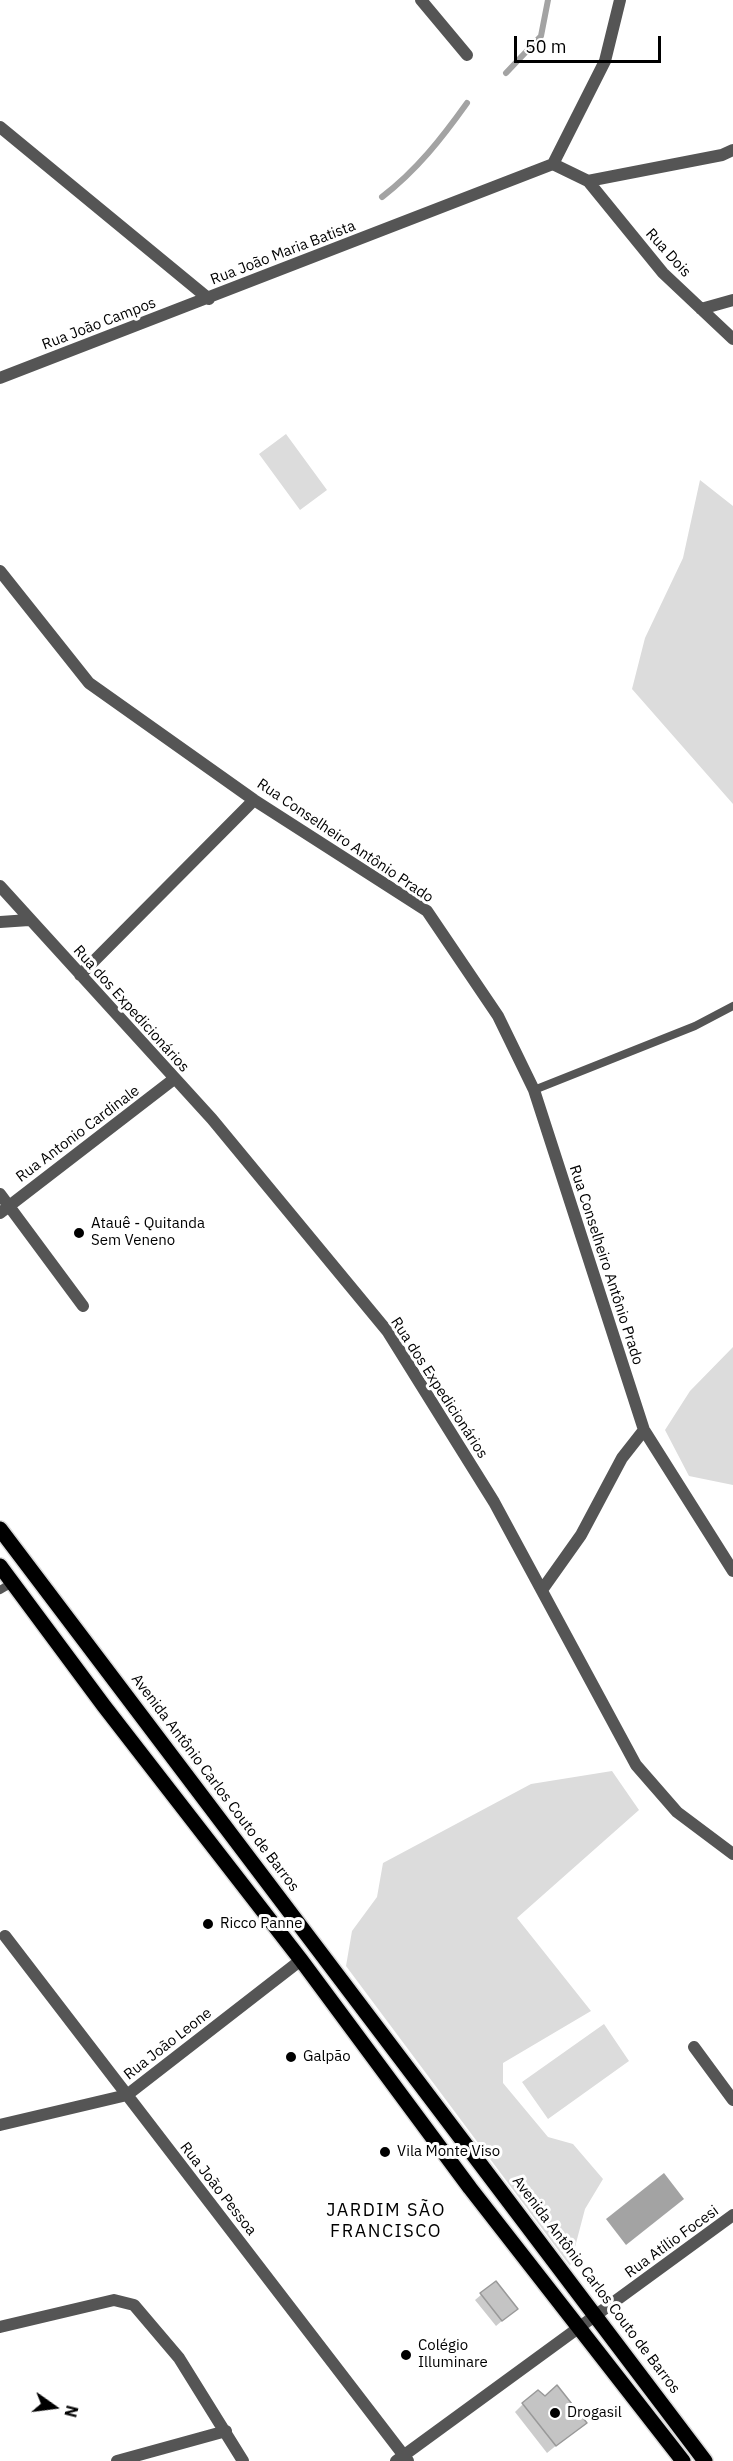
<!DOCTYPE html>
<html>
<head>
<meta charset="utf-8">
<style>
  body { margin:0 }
  #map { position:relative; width:733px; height:2461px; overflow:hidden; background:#fff; font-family:"IBM Plex Sans",sans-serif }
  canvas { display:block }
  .north { position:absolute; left:24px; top:2377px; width:60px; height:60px; -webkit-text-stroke:4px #fff; paint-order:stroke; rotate:104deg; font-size:16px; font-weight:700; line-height:24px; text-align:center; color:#000 }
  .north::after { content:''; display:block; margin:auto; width:21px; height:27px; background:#000; clip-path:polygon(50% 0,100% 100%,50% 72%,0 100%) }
  .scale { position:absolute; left:514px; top:36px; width:147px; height:27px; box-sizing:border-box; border:3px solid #000; border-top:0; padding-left:8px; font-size:18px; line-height:21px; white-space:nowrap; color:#000; -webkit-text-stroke:4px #fff; paint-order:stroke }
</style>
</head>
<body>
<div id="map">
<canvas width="733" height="2461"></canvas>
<div class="north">N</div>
<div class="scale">50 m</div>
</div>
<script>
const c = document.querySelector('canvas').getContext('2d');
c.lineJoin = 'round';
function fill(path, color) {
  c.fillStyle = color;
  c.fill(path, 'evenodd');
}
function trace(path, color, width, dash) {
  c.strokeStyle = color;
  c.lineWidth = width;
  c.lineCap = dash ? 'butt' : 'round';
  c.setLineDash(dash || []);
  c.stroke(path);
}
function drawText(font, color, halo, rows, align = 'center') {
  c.font = font + ' "IBM Plex Sans",sans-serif';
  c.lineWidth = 6;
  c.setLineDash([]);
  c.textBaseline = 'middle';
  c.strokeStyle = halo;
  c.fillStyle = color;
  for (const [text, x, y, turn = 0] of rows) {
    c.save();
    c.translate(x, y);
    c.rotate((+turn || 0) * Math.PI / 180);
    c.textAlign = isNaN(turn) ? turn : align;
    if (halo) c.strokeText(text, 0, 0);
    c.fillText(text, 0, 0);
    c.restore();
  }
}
const green = new Path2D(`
  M286,434L327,490L300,510L259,454Z
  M700,480L733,506V804L632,689L645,638L683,558Z
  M733,1347V1485L689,1476L665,1430L690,1391Z
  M612,1771L639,1810L517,1918L591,2011L503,2063V2083L548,2137L573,2144L603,2179L585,2209L570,2266L346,1966L352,1931L377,1897L383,1863L531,1784Z
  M604,2024L629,2061L548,2119L522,2082Z`);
const water = new Path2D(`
  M664,2173L684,2199L626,2245L606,2219Z`);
const shadow = new Path2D(`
  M495,2283L510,2314L496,2326L475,2300Z
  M523,2404L585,2422L547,2453L515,2412Z`);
const stream = new Path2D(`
  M506,73L541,36L548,0
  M382,197C417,170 442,138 467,103`);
const building = new Path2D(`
  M496,2281L518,2309L502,2321L480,2293Z
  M557,2385L587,2423L556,2446L522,2403L538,2390L545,2396Z`);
const service = new Path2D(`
  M534,1090L695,1026L733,1006
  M0,1590L12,1583`);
const minor = new Path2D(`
  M421,0L467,55
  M0,127L209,299
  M553,164L588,181L663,273L733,339
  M553,164L605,61L620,0
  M588,181L722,155L733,150
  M701,309L733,300
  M0,378L553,164
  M0,571L89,683L254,800L427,911L498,1016L534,1090L644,1430L733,1571
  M0,886L212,1119L388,1332L494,1502L636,1765L677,1812L733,1854
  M0,922L29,920
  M80,975L254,800
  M0,1194L83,1306
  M0,1213L174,1079
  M542,1590L581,1535L622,1458L644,1430
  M5,1936L408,2461
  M694,2047L733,2100
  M0,2125L127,2095L301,1960
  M0,2327L114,2300L134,2305L179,2358L243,2461
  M117,2461L226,2431
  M396,2461L733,2215`);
const primary = new Path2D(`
  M0,1529L705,2461
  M0,1566L104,1706L301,1960L470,2188L683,2461`);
const markers = [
  [79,1233,6,"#000"],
  [208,1924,6,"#000"],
  [291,2057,6,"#000"],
  [385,2152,6,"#000"],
  [406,2355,6,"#000"],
  [555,2413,6,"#000"]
];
const streetNames = [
  ["Rua João Maria Batista",283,253,-21],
  ["Rua Dois",668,253,48],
  ["Rua João Campos",99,324,-21],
  ["Rua Conselheiro Antônio Prado",345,841,34],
  ["Rua dos Expedicionários",131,1009,48],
  ["Rua Antonio Cardinale",78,1134,-37],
  ["Rua Conselheiro Antônio Prado",606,1265,72],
  ["Rua dos Expedicionários",439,1388,57],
  ["Avenida Antônio Carlos Couto de Barros",215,1783,53],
  ["Rua João Leone",168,2044,-38],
  ["Rua João Pessoa",218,2189,52],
  ["Rua Atílio Focesi",672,2242,-36],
  ["Avenida Antônio Carlos Couto de Barros",596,2285,53]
];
const poiNames = [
  ["Atauê - Quitanda",91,1224],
  ["Sem Veneno",91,1241],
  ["Ricco Panne",220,1924],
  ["Galpão",303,2057],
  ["Vila Monte Viso",397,2152],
  ["Colégio",418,2346],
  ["Illuminare",418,2363],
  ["Drogasil",567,2413]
];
const quarterNames = [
  ["JARDIM SÃO",386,2211],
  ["FRANCISCO",386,2232]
];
fill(green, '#dcdcdc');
fill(water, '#a3a3a3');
fill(shadow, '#0003');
trace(stream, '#a3a3a3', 6);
fill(building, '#c4c4c4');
trace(building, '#999', 1.5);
trace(primary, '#dbdbdb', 18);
trace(service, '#555', 8);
trace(minor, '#555', 12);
trace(primary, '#000', 15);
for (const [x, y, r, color] of markers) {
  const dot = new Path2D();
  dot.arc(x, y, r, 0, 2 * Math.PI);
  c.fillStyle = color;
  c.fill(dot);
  trace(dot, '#fff', 2);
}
drawText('15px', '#000', '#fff', streetNames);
drawText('15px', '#000', '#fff', poiNames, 'left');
c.letterSpacing = '1.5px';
drawText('18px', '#000', '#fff', quarterNames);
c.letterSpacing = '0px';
</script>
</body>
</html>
